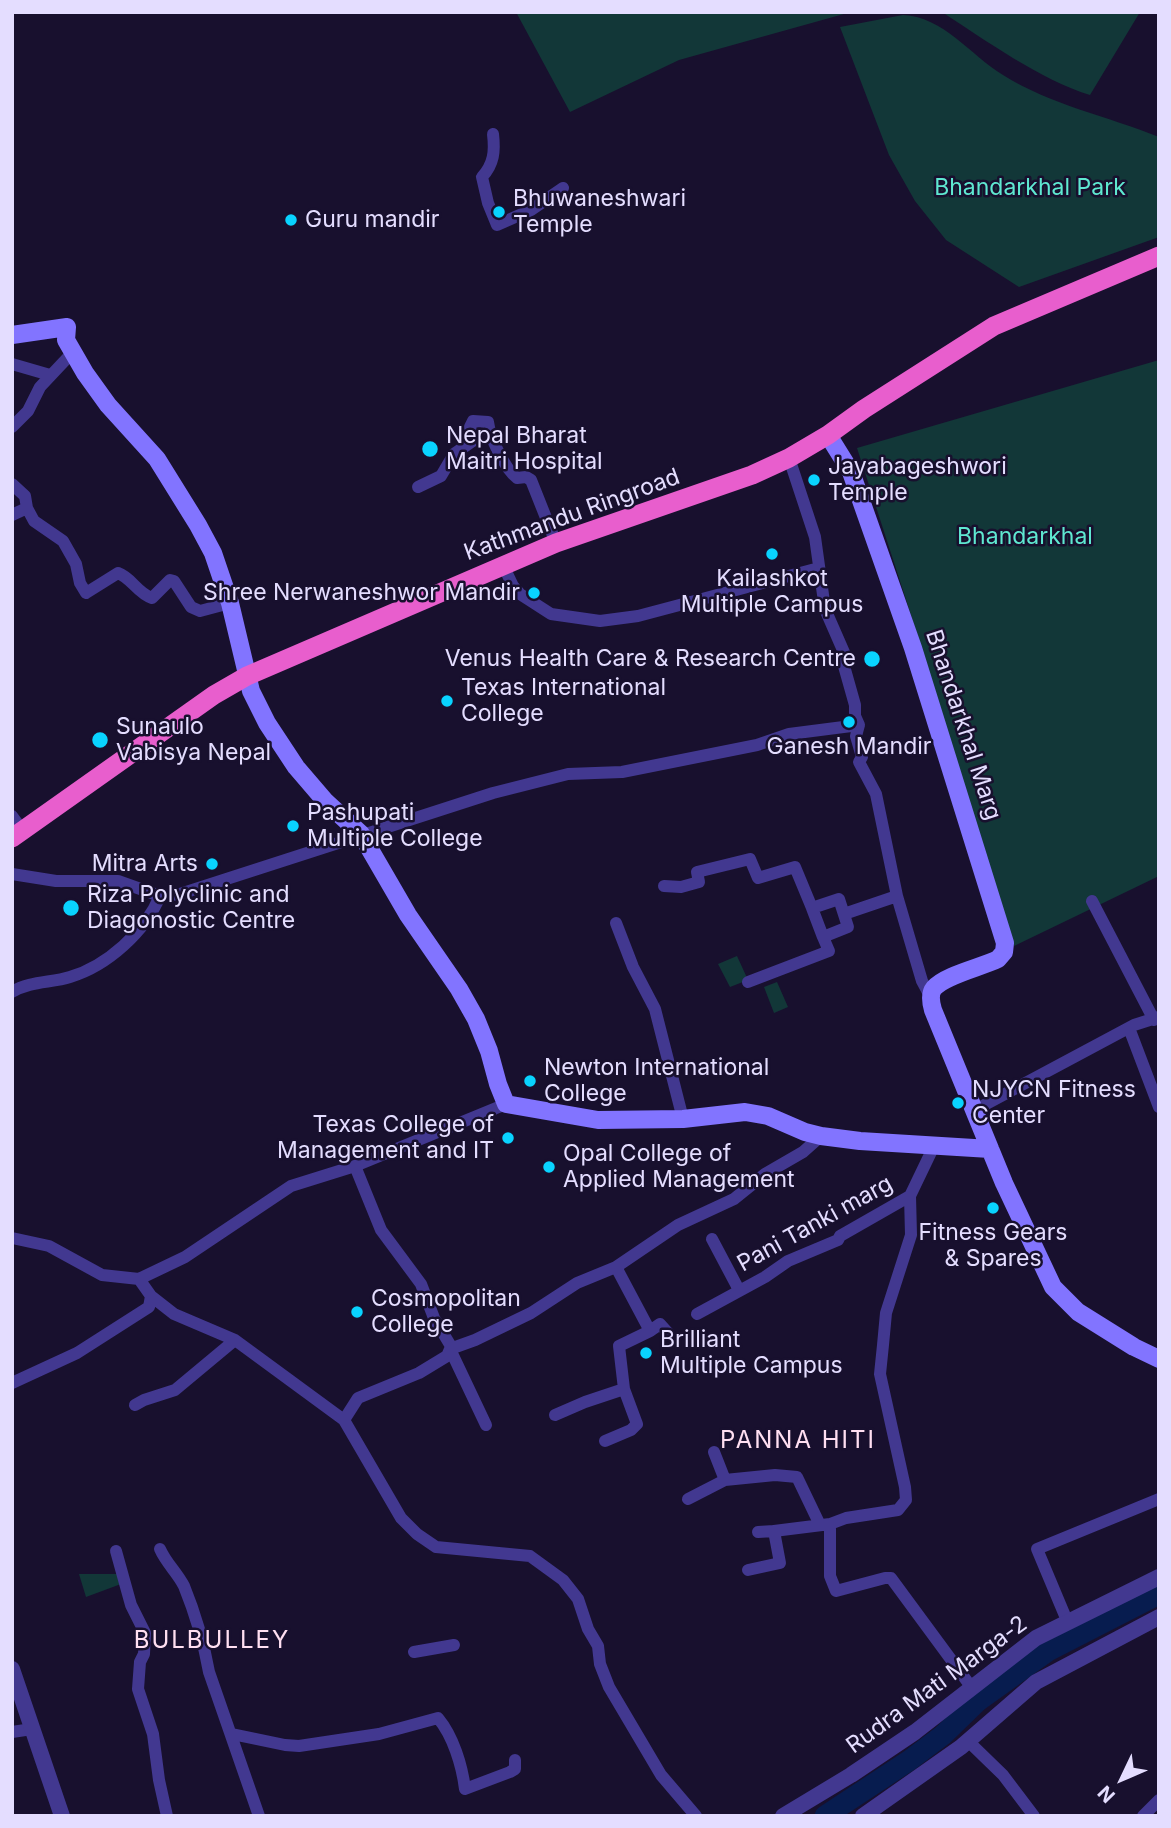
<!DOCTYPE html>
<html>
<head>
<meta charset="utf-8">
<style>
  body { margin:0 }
  #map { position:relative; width:1171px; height:1828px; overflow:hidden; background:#18102e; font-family:Inter,sans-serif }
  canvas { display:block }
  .frame { position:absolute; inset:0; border:14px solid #e4ddff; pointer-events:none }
  .north { position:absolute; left:1087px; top:1744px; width:70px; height:70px; -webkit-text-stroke:5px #18102e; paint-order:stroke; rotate:226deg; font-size:19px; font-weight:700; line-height:28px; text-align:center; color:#e4ddff }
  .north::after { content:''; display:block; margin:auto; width:24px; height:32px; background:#e4ddff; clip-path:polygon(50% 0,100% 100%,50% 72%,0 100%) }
</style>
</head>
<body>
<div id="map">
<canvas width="1171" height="1828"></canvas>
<div class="frame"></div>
<div class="north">N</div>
</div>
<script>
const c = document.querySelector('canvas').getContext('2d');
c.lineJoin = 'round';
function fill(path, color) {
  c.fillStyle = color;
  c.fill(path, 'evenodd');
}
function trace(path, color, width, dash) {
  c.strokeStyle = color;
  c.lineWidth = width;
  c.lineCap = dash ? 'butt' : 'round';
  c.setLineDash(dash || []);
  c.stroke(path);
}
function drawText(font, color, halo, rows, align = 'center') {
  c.font = font + ' Inter,sans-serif';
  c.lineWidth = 5;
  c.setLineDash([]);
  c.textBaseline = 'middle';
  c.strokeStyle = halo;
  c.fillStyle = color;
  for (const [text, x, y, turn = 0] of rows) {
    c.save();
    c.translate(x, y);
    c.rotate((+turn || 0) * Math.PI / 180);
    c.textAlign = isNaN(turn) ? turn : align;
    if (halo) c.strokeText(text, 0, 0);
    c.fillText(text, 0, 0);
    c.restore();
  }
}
const green = new Path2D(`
  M516,12H851L679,60L570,112Z
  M942,12H1140L1090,95C1041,80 985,40 942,12Z
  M903,15C944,17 970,55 1003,75C1051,105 1107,116 1159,137V237L1019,287L946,240L915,201L889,155L840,27Z
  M1159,360V876L1014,946L990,880L920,643L857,448Z
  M737,956L748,980L730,987L718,964Z
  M777,982L788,1007L774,1013L764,987Z
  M79,1574H118L121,1584L86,1597Z`);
const river = new Path2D(`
  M825,1816L910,1760L943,1735L978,1701L1048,1651L1159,1594`);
const minor = new Path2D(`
  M493,134C495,151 494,164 482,177L488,203L497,225L531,210L563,188
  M12,364L50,375
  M12,427L28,411L40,387L72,353
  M789,458L815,537L825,609L846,657L844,666L855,705V716L859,725L856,736L862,757L859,762L876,794L897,896L922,981L930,996
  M12,484L25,496L27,508L12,515
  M418,487L441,476L454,454L474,440L470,427L473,421L488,422C490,438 505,469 517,478L526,477L531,480L556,543
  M27,508L34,521L63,541L76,564L80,583L86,593L118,573C132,578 137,593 152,598L170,580L174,581L191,607L200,611L230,603
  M503,565L513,586L520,594L551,614L600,621L638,616L819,568
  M12,816L23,831
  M12,874L56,881H118L160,896L180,894L493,793L568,774L622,772L757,745L789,734L859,725
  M664,886L681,887L699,882L697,872L750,859L758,878L795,867L812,908
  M839,899L848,927L823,937L812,908Z
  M1092,901L1154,1020
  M844,914L897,896
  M616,923L633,967L655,1009L683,1119
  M748,982L829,951L823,937
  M12,992C30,981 51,983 70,977C107,966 145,932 160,896
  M1129,1028L1159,1107
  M975,1110L1134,1025L1159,1017
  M355,1166L381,1230L421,1284L434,1318L452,1348
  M12,1238L49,1246L102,1275L139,1279L151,1296L174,1314L235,1340L344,1420L401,1518L417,1534L436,1547L530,1556L563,1580L578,1599L588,1629L598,1646L600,1664L609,1687L661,1775L696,1816
  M712,1239L739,1290
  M139,1279L185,1257L291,1186L355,1166L506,1104
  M697,1314L765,1277L788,1261L838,1240L840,1236L910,1196
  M650,1331L660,1324L669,1334
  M450,1349L486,1425
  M12,1383L77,1353L149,1307L151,1296
  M135,1405L144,1400L175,1390L235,1340
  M555,1415L585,1402L624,1389
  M344,1420L358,1398L419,1373L447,1356L450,1349L475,1340L531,1313L577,1283L616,1267L678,1225L734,1199L765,1174L803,1152L821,1136
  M605,1441L631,1430L637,1424L624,1389L619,1346L650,1331L616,1267
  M725,1480L775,1475L797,1477L820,1525
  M688,1499L725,1480L714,1452
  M830,1524V1576L836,1591L885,1578H891L972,1688
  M758,1532L774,1531
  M160,1549C166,1563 177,1572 184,1586C195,1613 204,1644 209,1672L259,1816
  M116,1551L131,1605L145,1633L144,1654L140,1662L138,1689L153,1734L159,1780L167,1816
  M748,1570L780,1563L774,1531L830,1524L846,1518L898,1510L906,1500L905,1487L880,1374L883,1345L886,1313L911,1235L910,1196L934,1146
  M1068,1623L1037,1549L1159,1499
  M414,1652L454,1645
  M12,1732L32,1729
  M232,1734L285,1745L299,1746L379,1734L438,1718C453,1736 462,1765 465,1789L510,1772L515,1769V1760
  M968,1741L1003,1775L1034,1816
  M1143,1816L1159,1800`);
const tertiary = new Path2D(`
  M12,1669L62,1816
  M783,1816L851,1775L915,1732L1036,1638L1159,1577
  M863,1816L961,1747L1036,1682L1159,1617`);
const secondary = new Path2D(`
  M67,327L66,340L85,373L108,405L157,459L198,525L213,553L230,603L251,691L267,723L296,767L326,802L361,834L408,915L459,989L476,1019L489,1051L498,1084L506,1104L598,1120L683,1119L745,1112L768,1116L805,1132L821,1136L860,1141L990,1149
  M12,335L67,327
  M828,435L851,472L913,648L1005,943L1004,952L998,959C982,967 945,975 934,988C929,994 931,1003 933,1010L1004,1183L1053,1287L1078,1312L1134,1347L1159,1359`);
const trunk = new Path2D(`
  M12,838L214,695L247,676L556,543L752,475L789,458L828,435L864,409L994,326L1159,256`);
const markers = [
  [499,212,7,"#09d3ff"],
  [291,220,7,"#09d3ff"],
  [430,449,9,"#09d3ff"],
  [814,480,7,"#09d3ff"],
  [772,554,7,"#09d3ff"],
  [534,593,7,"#09d3ff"],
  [872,659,9,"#09d3ff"],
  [447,701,7,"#09d3ff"],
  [849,722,7,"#09d3ff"],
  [100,740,9,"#09d3ff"],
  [293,826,7,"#09d3ff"],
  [212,864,7,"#09d3ff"],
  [71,908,9,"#09d3ff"],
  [530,1081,7,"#09d3ff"],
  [958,1103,7,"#09d3ff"],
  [508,1138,7,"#09d3ff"],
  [549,1167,7,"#09d3ff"],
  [993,1208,7,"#09d3ff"],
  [357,1312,7,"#09d3ff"],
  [646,1353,7,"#09d3ff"]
];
const parkNames = [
  ["Bhandarkhal Park",1030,188],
  ["Bhandarkhal",1025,537]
];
const poiNames = [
  ["Bhuwaneshwari",513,199],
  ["Temple",513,225],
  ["Guru mandir",305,220],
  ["Nepal Bharat",446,436],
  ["Maitri Hospital",446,462],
  ["Jayabageshwori",828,467],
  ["Temple",828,493],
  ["Kailashkot",772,579,"center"],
  ["Multiple Campus",772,605,"center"],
  ["Shree Nerwaneshwor Mandir",520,593,"right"],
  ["Venus Health Care & Research Centre",856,659,"right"],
  ["Texas International",461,688],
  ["College",461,714],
  ["Sunaulo",116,727],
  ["Vabisya Nepal",116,753],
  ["Ganesh Mandir",849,747,"center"],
  ["Pashupati",307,813],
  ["Multiple College",307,839],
  ["Mitra Arts",198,864,"right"],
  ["Riza Polyclinic and",87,895],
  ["Diagonostic Centre",87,921],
  ["Newton International",544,1068],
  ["College",544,1094],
  ["NJYCN Fitness",972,1090],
  ["Center",972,1116],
  ["Texas College of",494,1125,"right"],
  ["Management and IT",494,1151,"right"],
  ["Opal College of",563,1154],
  ["Applied Management",563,1180],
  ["Fitness Gears",993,1233,"center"],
  ["& Spares",993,1259,"center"],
  ["Cosmopolitan",371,1299],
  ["College",371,1325],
  ["Brilliant",660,1340],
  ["Multiple Campus",660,1366]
];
const streetNames = [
  ["Kathmandu Ringroad",572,515,-20],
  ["Bhandarkhal Marg",963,725,72],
  ["Pani Tanki marg",815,1224,-29],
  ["Rudra Mati Marga-2",937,1685,-36]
];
const neighbourhoodNames = [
  ["PANNA HITI",798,1441],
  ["BULBULLEY",212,1641]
];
fill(green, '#123738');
trace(river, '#071c4f', 21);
trace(minor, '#423890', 12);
trace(tertiary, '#423890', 16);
trace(secondary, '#8274ff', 18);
trace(trunk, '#e85ecd', 19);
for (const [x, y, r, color] of markers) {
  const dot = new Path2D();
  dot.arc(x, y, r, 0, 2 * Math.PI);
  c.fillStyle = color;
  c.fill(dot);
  trace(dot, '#18102e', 2.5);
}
drawText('23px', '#5fe8d1', '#18102e', parkNames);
drawText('23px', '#e4ddff', '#18102e', poiNames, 'left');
drawText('23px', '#e4ddff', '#18102e', streetNames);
c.letterSpacing = '2px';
drawText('24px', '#ffdff1', '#18102e', neighbourhoodNames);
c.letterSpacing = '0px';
</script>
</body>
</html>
